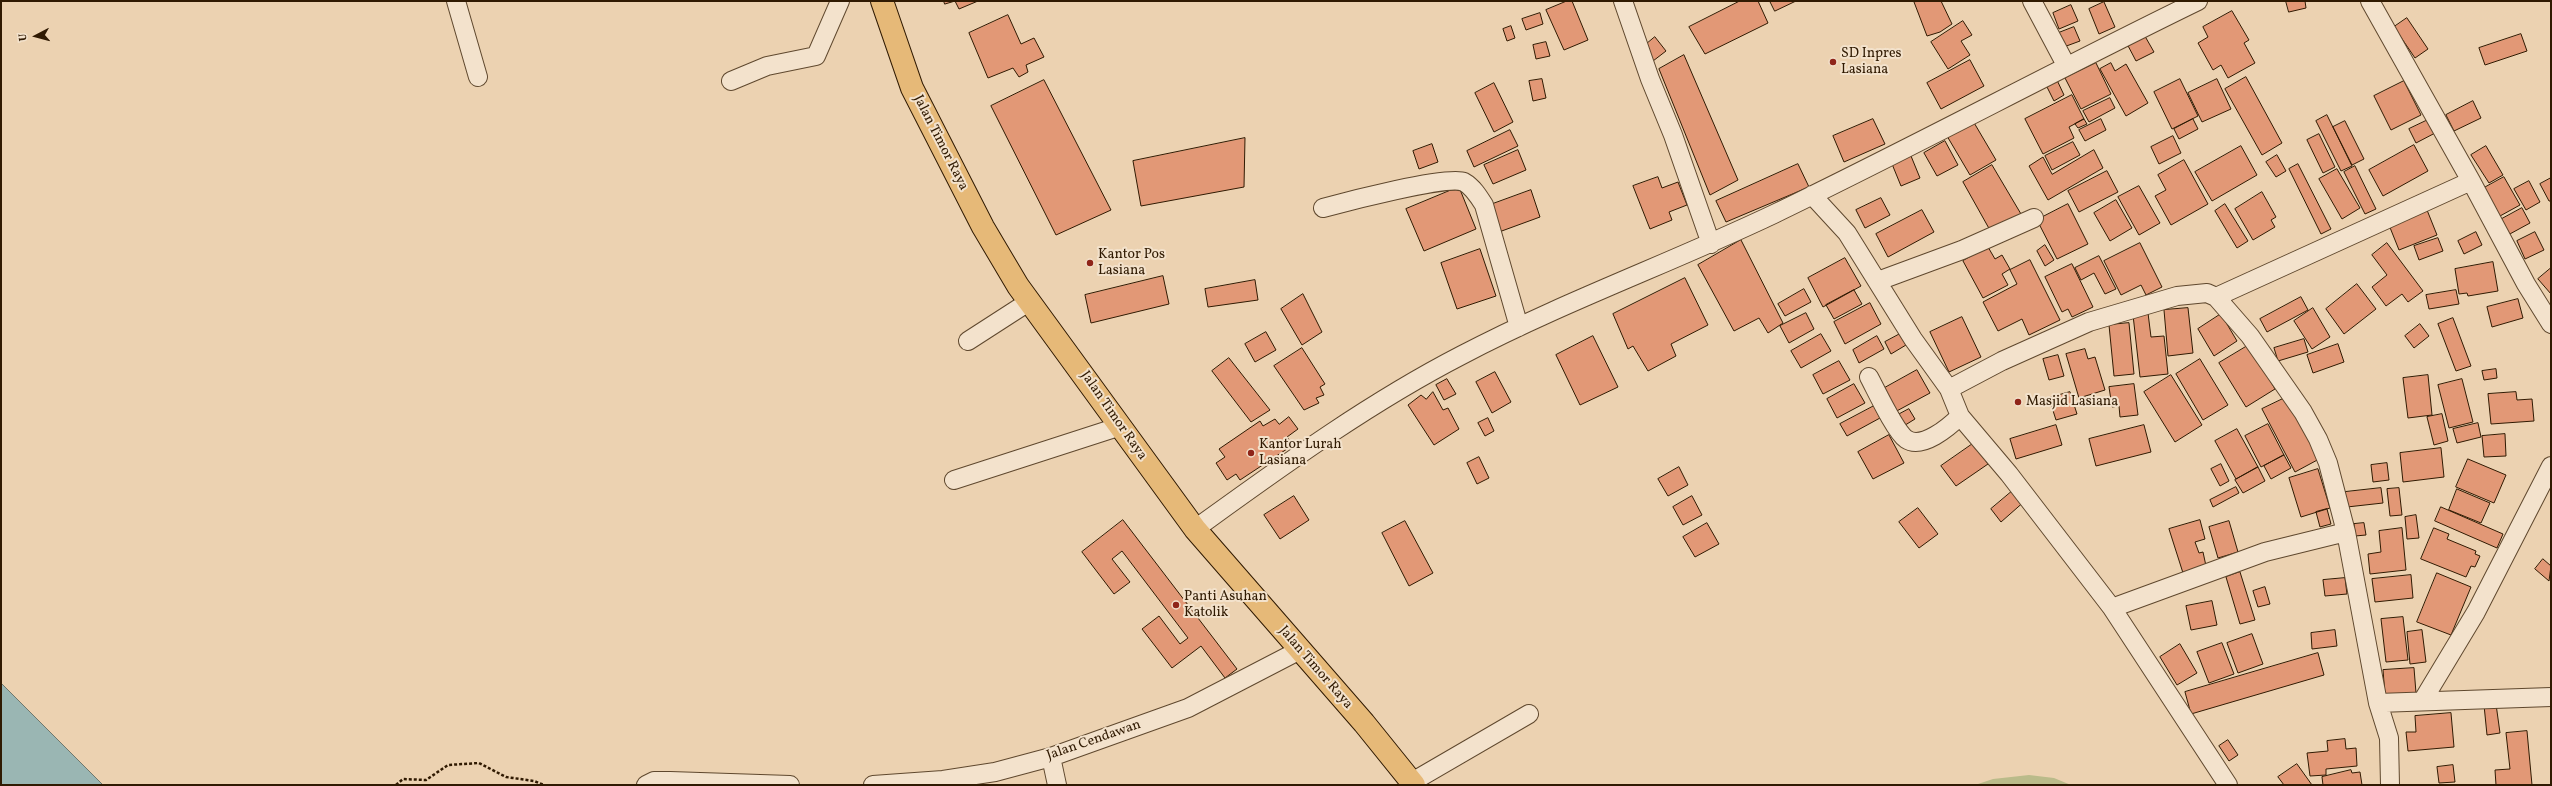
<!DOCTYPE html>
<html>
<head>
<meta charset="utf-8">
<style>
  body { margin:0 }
  #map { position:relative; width:2552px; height:786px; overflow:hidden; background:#ecd2b1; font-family:Vollkorn,serif }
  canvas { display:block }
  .frame { position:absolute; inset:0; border:2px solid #301a02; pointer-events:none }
  .north { position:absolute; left:16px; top:16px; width:40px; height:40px; -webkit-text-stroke:3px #f3e2cc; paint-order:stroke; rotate:264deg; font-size:11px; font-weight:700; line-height:16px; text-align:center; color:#301a02 }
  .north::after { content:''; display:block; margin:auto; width:14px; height:18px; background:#301a02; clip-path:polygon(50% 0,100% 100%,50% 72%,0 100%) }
</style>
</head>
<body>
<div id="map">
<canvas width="2552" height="786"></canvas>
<div class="frame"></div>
<div class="north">U</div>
</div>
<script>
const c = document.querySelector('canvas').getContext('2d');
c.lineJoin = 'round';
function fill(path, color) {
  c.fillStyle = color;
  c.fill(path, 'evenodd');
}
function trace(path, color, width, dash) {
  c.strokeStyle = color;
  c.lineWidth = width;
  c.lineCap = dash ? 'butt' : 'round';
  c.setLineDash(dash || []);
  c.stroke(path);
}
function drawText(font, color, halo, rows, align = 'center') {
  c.font = font + ' Vollkorn,serif';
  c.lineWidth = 4;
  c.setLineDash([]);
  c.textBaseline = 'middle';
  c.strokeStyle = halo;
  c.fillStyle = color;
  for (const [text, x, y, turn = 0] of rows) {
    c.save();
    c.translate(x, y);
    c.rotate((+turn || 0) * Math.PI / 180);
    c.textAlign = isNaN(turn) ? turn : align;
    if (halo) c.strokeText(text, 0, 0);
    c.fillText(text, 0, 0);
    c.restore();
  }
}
const green = new Path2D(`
  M2029,775L2054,778L2071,785H1975L1993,779Z`);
const water = new Path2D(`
  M1,683L103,785H1Z`);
const building = new Path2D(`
  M944,1H978L959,9L955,1L945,4Z
  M1567,1H1572L1588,40L1564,50L1546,10Z
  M1740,1H1758L1768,23L1705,54L1689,27Z
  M1770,1H1796L1775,11Z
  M1941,1L1952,24L1940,32L1927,36L1914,2Z
  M2286,1H2305L2306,8L2289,12Z
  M2104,2L2115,27L2099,34L2089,9Z
  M2071,5L2078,21L2059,29L2053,13Z
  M2232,11L2249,40L2244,43L2255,63L2228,78L2221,65L2213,70L2198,43L2208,37L2203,27Z
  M1540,13L1543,24L1526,30L1522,19Z
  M1008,15L1021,44L1034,38L1044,57L1026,65L1028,72L1019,77L1013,68L988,78L969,33Z
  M2407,18L2428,49L2415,58L2394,27Z
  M1963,21L1972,35L1961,41L1970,55L1948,69L1931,42Z
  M1511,26L1515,38L1507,41L1503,29Z
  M2074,27L2080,41L2061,48L2056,34Z
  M2142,31L2154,52L2136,61L2125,40Z
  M2521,34L2527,51L2485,65L2479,48Z
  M1655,37L1666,51L1653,61L1643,47Z
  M1546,42L1550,56L1536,59L1533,45Z
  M1684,55L1738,180L1710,195L1659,69Z
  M1970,60L1984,86L1941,109L1927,83Z
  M2096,63L2111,94L2081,109L2065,78Z
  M2111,63L2115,71L2126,64L2148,103L2126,116L2100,69Z
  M2246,77L2282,143L2262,155L2225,89Z
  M2056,78L2064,95L2054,101L2045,83Z
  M1542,79L1546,98L1533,101L1529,81Z
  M2180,79L2198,116L2172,129L2154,92Z
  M2217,79L2231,109L2202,122L2188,93Z
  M1044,80L1111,210L1056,235L991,106Z
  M2404,81L2421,115L2391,130L2374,96Z
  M1494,83L1513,122L1494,132L1475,93Z
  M2072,95L2084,119L2069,127L2074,138L2043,154L2025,119Z
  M2110,98L2115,108L2089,122L2083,111Z
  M2473,101L2481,118L2454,131L2446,115Z
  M2327,115L2352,166L2341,171L2316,121Z
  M1873,119L1885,144L1844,162L1833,136Z
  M2084,119L2087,124L2078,128L2075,124Z
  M2101,119L2106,130L2085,141L2079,130Z
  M2193,119L2198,129L2179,139L2174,129Z
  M2430,119L2437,132L2416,143L2409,129Z
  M1973,121L1996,160L1970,175L1947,136Z
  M2345,121L2364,159L2352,165L2333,127Z
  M1510,130L1518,146L1474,167L1467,151Z
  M2319,134L2335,167L2323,173L2307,140Z
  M2173,136L2181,153L2159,164L2151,147Z
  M1245,138L1244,187L1141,206L1133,161Z
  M1945,141L1958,165L1937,176L1924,153Z
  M2073,142L2080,155L2052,170L2045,156Z
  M1432,144L1438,162L1419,169L1413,151Z
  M2414,145L2428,171L2383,196L2369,170Z
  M2241,146L2257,175L2212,201L2195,172Z
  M2486,146L2503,175L2489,183L2471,155Z
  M1518,150L1526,170L1493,184L1484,165Z
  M2094,150L2103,168L2048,200L2029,166L2043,157L2052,174Z
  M2277,155L2286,171L2276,177L2266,162Z
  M1911,156L1920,178L1901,186L1892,164Z
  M2184,160L2208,204L2171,225L2155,196L2166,190L2158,175Z
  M1798,164L1809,187L1726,222L1716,201Z
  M2298,164L2331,229L2321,234L2289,169Z
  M1992,165L2021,214L1991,232L1963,182Z
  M2355,166L2376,209L2365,214L2344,172Z
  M2337,169L2360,208L2342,219L2319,179Z
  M2107,171L2118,192L2079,212L2068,191Z
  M1658,177L1662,188L1678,182L1687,205L1669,212L1672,220L1650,229L1633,186Z
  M2504,177L2520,205L2500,216L2484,188Z
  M2551,178V201H2549L2540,184Z
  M2529,181L2540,202L2526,210L2514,189Z
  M2139,186L2160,223L2139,235L2118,197Z
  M1459,187L1476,229L1424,251L1406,209Z
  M1531,190L1540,217L1499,232L1490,205Z
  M2262,192L2276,217L2271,220L2275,227L2253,240L2235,209Z
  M1881,198L1890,215L1865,228L1856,210Z
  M2116,200L2132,228L2110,241L2094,213Z
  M2068,204L2088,244L2057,259L2037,220Z
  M2225,204L2248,241L2237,248L2215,211Z
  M2425,205L2437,235L2399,250L2387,220Z
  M2522,208L2530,223L2508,235L2500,220Z
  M1922,210L1934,232L1888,257L1876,234Z
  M2476,232L2482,245L2464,254L2458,241Z
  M2535,232L2544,250L2525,259L2517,241Z
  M2438,238L2443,251L2419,260L2414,246Z
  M1741,240L1783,323L1768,333L1759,318L1734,331L1698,265Z
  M2140,243L2162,287L2146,295L2141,285L2121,295L2104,261Z
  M2387,243L2423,291L2408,302L2402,294L2386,306L2372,287L2387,275L2372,255Z
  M2045,245L2054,260L2045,266L2037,251Z
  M1988,247L1995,259L2002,255L2010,269L2002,274L2008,285L1983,298L1963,261Z
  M1480,249L1496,296L1457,309L1441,263Z
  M2099,256L2116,289L2105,294L2094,273L2081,280L2075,268Z
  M1845,258L1861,286L1823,307L1808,278Z
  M2030,260L2060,320L2029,335L2022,319L1998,331L1983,302L2017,284L2010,270Z
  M2493,262L2498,291L2468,296L2467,293L2459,294L2455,269Z
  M2072,264L2093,307L2072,317L2068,309L2062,312L2045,277Z
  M2551,268V294L2538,279Z
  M1163,276L1169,304L1091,323L1085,295Z
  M1685,278L1708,325L1671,344L1676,356L1648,371L1633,346L1628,349L1613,314Z
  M1255,280L1258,300L1208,307L1205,289Z
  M2357,284L2376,309L2344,334L2326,309Z
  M1804,289L1811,302L1785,316L1778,304Z
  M1854,290L1862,304L1834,319L1826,305Z
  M2456,290L2459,304L2429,309L2426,295Z
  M1303,294L1322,332L1302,345L1281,309Z
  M2301,297L2308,310L2267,332L2260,319Z
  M2518,299L2523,318L2492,327L2487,307Z
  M1870,303L1881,324L1845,344L1834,322Z
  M2188,308L2193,353L2168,356L2164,310Z
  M2313,308L2330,337L2312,349L2294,321Z
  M1806,313L1814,329L1789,343L1780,326Z
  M2148,313L2151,337L2164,336L2168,374L2140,377L2133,315Z
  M2221,314L2237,341L2214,356L2198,329Z
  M1962,317L1981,357L1949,372L1930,332Z
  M2453,318L2471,366L2456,371L2438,324Z
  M2129,323L2134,374L2114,376L2109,325Z
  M2420,324L2429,336L2414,348L2405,336Z
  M1266,332L1276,350L1255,362L1245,344Z
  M1821,334L1831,351L1801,368L1791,351Z
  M1900,334L1906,345L1891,354L1885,342Z
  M1593,336L1618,387L1580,405L1556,355Z
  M1877,336L1884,349L1859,363L1853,350Z
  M2304,339L2308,352L2278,361L2274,348Z
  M2338,344L2344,362L2313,373L2307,355Z
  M2249,345L2275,389L2246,407L2219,363Z
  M1302,348L1325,384L1320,387L1324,395L1316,398L1319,403L1304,410L1274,366Z
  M2085,349L2088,359L2095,357L2105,390L2079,398L2066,354Z
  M2058,355L2064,376L2049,380L2043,359Z
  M1229,358L1270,410L1251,422L1212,371Z
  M2200,359L2228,405L2203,420L2176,374Z
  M1839,361L1850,380L1823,394L1813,375Z
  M2496,369L2497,378L2484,380L2482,371Z
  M1917,370L1930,393L1893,413L1881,390Z
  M1495,372L1511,402L1492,413L1476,382Z
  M2171,375L2202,425L2175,442L2144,392Z
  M2428,375L2432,415L2408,418L2403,378Z
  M1447,379L1456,394L1444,400L1436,385Z
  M2462,379L2473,422L2449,428L2438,385Z
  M1854,384L1865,403L1837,418L1827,399Z
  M2134,384L2138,415L2120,417L2119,406L2112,407L2109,387Z
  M1433,392L1443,410L1448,408L1459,429L1434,445L1408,405L1421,395L1426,399Z
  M2070,392L2077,414L2056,420L2049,398Z
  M2516,392L2517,400L2532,399L2534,421L2491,424L2488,394Z
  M2289,396L2321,458L2295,472L2262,409Z
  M1874,406L1880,418L1847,436L1840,424Z
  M1909,409L1915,419L1902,427L1896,416Z
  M2442,414L2448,441L2434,445L2427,417Z
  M1289,417L1298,429L1287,437L1293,445L1240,480L1236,474L1227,480L1216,463L1225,457L1219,449L1260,421L1263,426L1275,419L1279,424Z
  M1488,418L1494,431L1485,436L1478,423Z
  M2478,423L2481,437L2457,443L2453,429Z
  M2268,424L2284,455L2261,467L2245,436Z
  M2056,425L2062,445L2016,459L2010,439Z
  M2144,425L2151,452L2096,466L2089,439Z
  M2237,429L2258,467L2236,479L2215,441Z
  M2505,434L2506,456L2484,457L2482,436Z
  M1889,435L1904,463L1873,479L1858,452Z
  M1974,443L1988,464L1956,486L1941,466Z
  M2441,448L2444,477L2403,482L2400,453Z
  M2284,455L2291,468L2271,479L2264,466Z
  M1479,457L1489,478L1477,484L1467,463Z
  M2468,459L2506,475L2494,503L2456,487Z
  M2387,463L2389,480L2373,482L2371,465Z
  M2221,464L2229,481L2220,486L2211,469Z
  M1679,467L1688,485L1668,496L1658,479Z
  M2258,467L2265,481L2243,493L2235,480Z
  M2318,469L2330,508L2301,517L2289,478Z
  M2236,487L2239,493L2213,507L2210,500Z
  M2016,488L2026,500L2001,522L1991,509Z
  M2381,488L2383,503L2347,507L2345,492Z
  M2399,488L2402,515L2390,516L2387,489Z
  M2457,489L2490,503L2481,523L2449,510Z
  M1294,496L1309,520L1280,539L1264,515Z
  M1692,496L1702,515L1683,525L1673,507Z
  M2441,507L2503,534L2497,548L2435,521Z
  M1918,508L1938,534L1919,548L1899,522Z
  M2327,509L2331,524L2320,527L2316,512Z
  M2416,515L2419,538L2407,539L2405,517Z
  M1123,520L1237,669L1225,678L1201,646L1172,668L1142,629L1159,616L1180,644L1188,638L1122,551L1112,559L1130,582L1114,594L1082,552Z
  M2200,520L2205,539L2195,542L2199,553L2203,552L2206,566L2183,573L2169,529Z
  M1405,521L1433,573L1409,586L1382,533Z
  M2229,521L2238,552L2218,558L2209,527Z
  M1707,523L1719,544L1695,557L1683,537Z
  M2364,523L2366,535L2355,536L2354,524Z
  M2402,528L2406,570L2370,574L2368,554L2381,552L2379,531Z
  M2434,528L2449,534L2447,539L2476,551L2475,554L2480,556L2475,567L2471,566L2466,577L2421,559Z
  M2543,559L2551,566L2549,581L2535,569Z
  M2240,572L2255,620L2240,624L2226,577Z
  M2437,573L2471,587L2451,635L2417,622Z
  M2411,575L2413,598L2375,602L2372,579Z
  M2345,578L2347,594L2325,596L2323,580Z
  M2265,587L2270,604L2258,607L2253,591Z
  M2212,601L2217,625L2191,630L2186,606Z
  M2403,617L2408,660L2386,662L2381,619Z
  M2335,630L2337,646L2312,649L2311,633Z
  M2422,630L2426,662L2410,664L2407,632Z
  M2252,634L2263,664L2238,673L2227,643Z
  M2222,643L2234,674L2209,683L2197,652Z
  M2180,644L2197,673L2177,685L2160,657Z
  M2318,653L2324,675L2191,714L2185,692Z
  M2414,668L2416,693L2385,695L2383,670Z
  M2496,704L2500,733L2487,735L2484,705Z
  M2451,713L2454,747L2408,751L2406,732H2416L2415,716Z
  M2527,731L2532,785H2496L2495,770L2510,769L2506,733Z
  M2345,739L2346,749L2356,748L2357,766L2326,769V775L2310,776L2307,753L2328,751L2327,741Z
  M2228,740L2238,755L2229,761L2219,746Z
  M2297,764L2312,785H2284L2278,777Z
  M2453,765L2455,782L2439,783L2437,767Z
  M2351,770L2352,773L2360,772L2362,785H2323L2322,777Z`);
const path = new Path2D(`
  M396,785L403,779L426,780L448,765L479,763L506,777L534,781L544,785`);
const minor = new Path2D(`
  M456,1L478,77
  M1623,1L1650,79L1673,135L1711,244
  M2032,1L2066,65
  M2370,1L2471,181L2526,284L2551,324
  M731,81L767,66L816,56L840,1
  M1812,195L1847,233L1913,339L1949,389L2002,361L2089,322L2177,296L2207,293L2216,297L2250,336L2303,412L2318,439L2328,463L2346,532L2378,703L2389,738L2390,785
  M1323,208C1345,202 1448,175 1464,182C1473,187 1479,197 1484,205L1519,327
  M1878,281L1962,250L2034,218
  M2216,297L2471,181
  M968,341L1030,301
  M1869,377C1876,390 1895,431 1906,439C1922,450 1949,427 1960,416L1949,389
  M1960,416L2009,474L2112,608L2228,785
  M954,480L1118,427
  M1195,529C1281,467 1367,404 1462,355C1563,302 1671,263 1774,214C1917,145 2056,70 2198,1
  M2112,608L2265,552L2346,532
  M2423,700L2476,612L2551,466
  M2378,703L2551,697
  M1051,757L1057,785
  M1412,782L1529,714
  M646,785L654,781H670L790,785
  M873,785L943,780L995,772L1051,757L1188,708L1300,650`);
const highway = new Path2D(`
  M882,1L912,88L983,227L1018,286L1195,529L1364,723L1414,785`);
const markers = [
  [1833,62,4,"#8f2418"],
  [1090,263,4,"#8f2418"],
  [2018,402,4,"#8f2418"],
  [1251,453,4,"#8f2418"],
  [1176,605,4,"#8f2418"]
];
const poiNames = [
  ["SD Inpres",1841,54],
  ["Lasiana",1841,70],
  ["Kantor Pos",1098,255],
  ["Lasiana",1098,271],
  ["Masjid Lasiana",2026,402],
  ["Kantor Lurah",1259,445],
  ["Lasiana",1259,461],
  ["Panti Asuhan",1184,597],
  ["Katolik",1184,613]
];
const streetNames = [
  ["Jalan Timor Raya",940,143,63],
  ["Jalan Timor Raya",1113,416,55],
  ["Jalan Timor Raya",1315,668,49],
  ["Jalan Cendawan",1094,741,-19]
];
fill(green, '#babb8a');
fill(water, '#9ab6b3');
trace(water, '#70786c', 1);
fill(building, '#e29876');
trace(building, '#301a02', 1);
trace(minor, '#5f482e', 20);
trace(highway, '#301a02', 24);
trace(path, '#301a02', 2.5, [3, 2]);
trace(minor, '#f3e2cc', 18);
trace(highway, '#e6b978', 22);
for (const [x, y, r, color] of markers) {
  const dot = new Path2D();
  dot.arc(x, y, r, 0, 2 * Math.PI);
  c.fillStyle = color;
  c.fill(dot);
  trace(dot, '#f3e2cc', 1.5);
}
drawText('14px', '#301a02', '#f3e2cc', poiNames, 'left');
drawText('14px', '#301a02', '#f3e2cc', streetNames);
</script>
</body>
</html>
